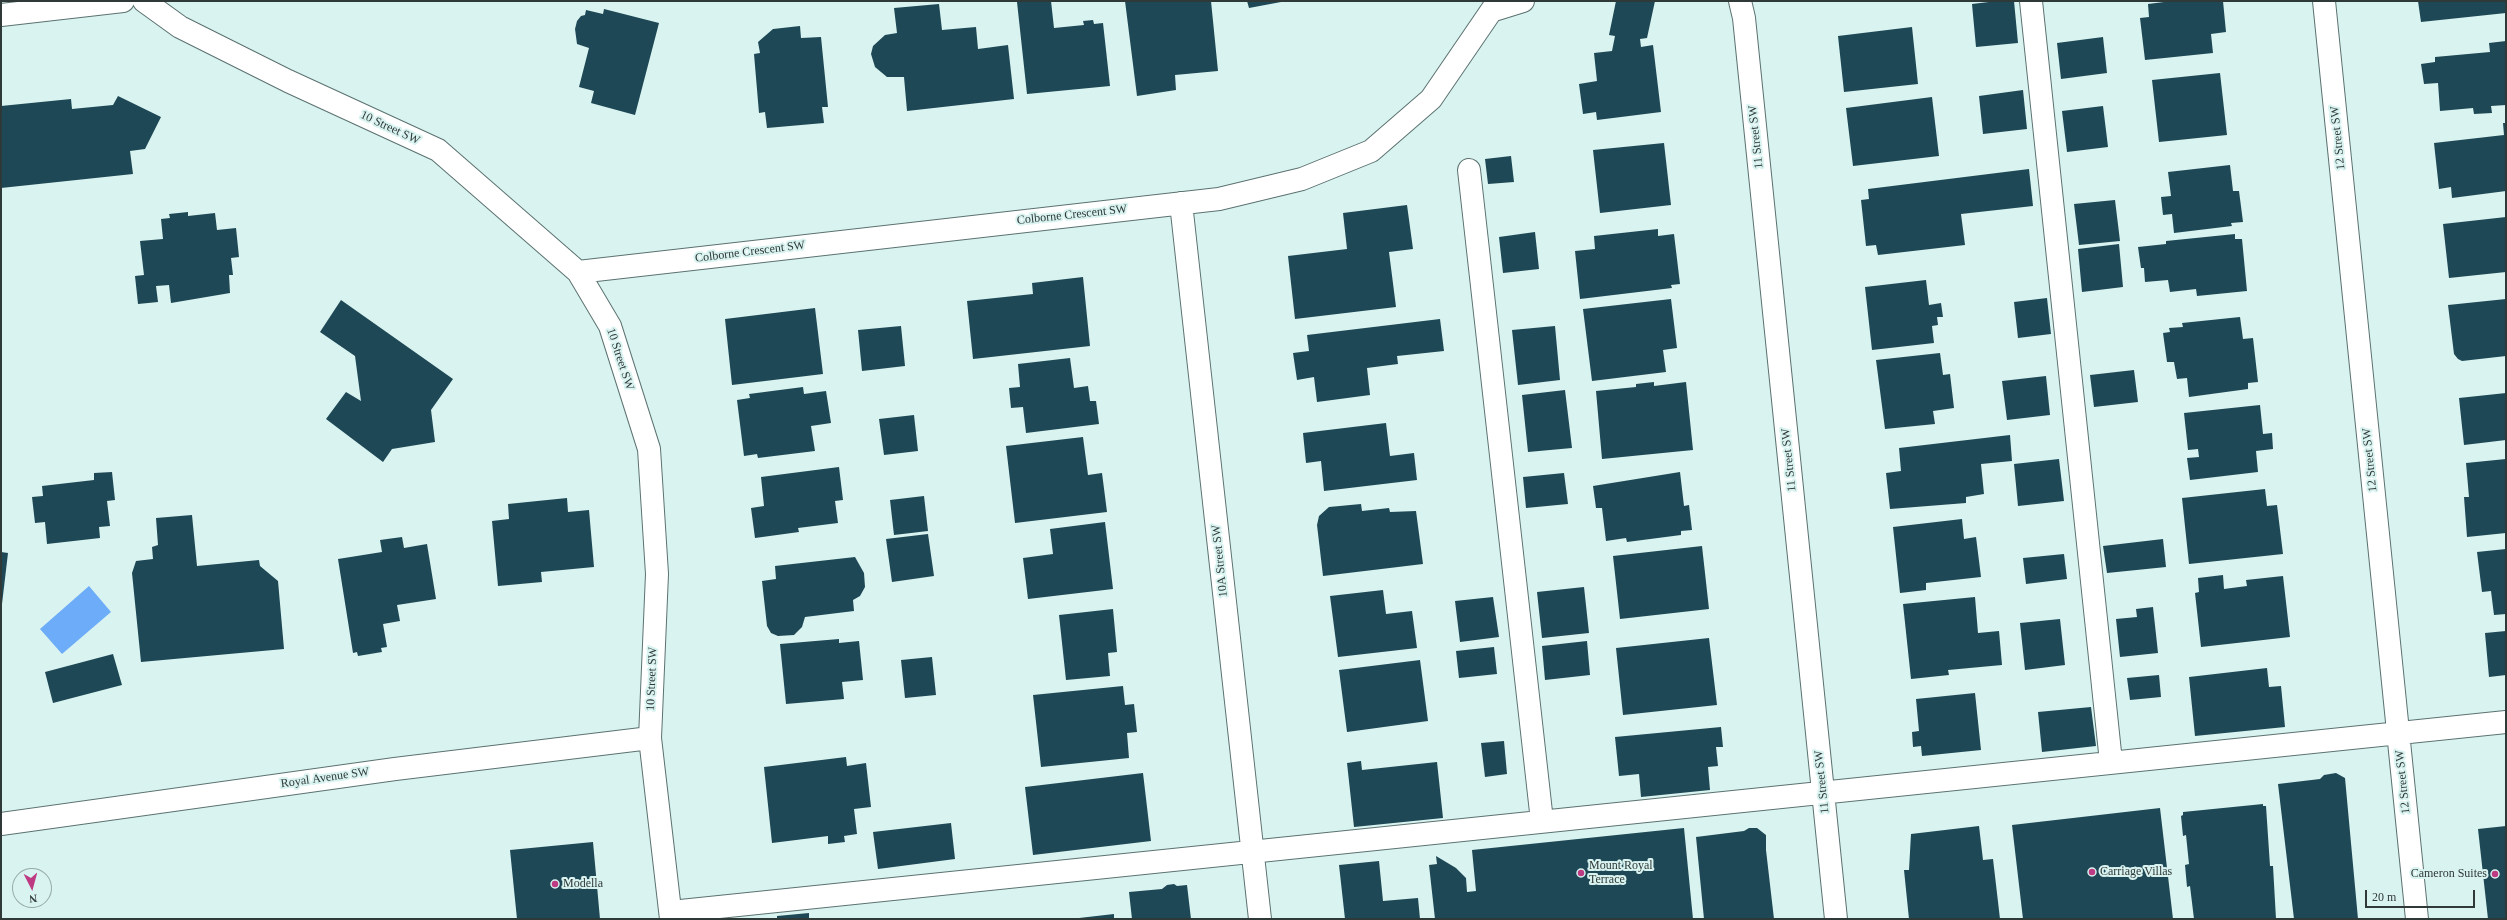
<!DOCTYPE html>
<html>
<head>
<meta charset="utf-8">
<style>
  body { margin:0 }
  #map { position:relative; width:2507px; height:920px; overflow:hidden; background:#d9f3f0; font-family:Georgia,serif }
  canvas { display:block }
  .frame { position:absolute; inset:0; border:2px solid #2f3938; pointer-events:none }
  .north { position:absolute; left:12px; top:868px; width:40px; height:40px; box-sizing:border-box; background:#d9f3f0; border:1px solid #95a9a6; border-radius:50%; rotate:174deg; font-size:11px; font-weight:700; line-height:16px; text-align:center; color:#2f3938 }
  .north::after { content:''; display:block; margin:auto; width:14px; height:18px; background:#be3b83; clip-path:polygon(50% 0,100% 100%,50% 72%,0 100%) }
  .scale { position:absolute; left:2365px; top:890px; width:110px; height:18px; box-sizing:border-box; border:2px solid #2f3938; border-top:0; padding-left:5px; font-size:12px; line-height:14px; white-space:nowrap; color:#2f3938; -webkit-text-stroke:3px #d9f3f0; paint-order:stroke }
</style>
</head>
<body>
<div id="map">
<canvas width="2507" height="920"></canvas>
<div class="frame"></div>
<div class="north">N</div>
<div class="scale">20 m</div>
</div>
<script>
const c = document.querySelector('canvas').getContext('2d');
c.lineJoin = 'round';
function fill(path, color) {
  c.fillStyle = color;
  c.fill(path, 'evenodd');
}
function trace(path, color, width, dash) {
  c.strokeStyle = color;
  c.lineWidth = width;
  c.lineCap = dash ? 'butt' : 'round';
  c.setLineDash(dash || []);
  c.stroke(path);
}
function drawText(font, color, halo, rows, align = 'center') {
  c.font = font + ' Georgia,serif';
  c.lineWidth = 4;
  c.setLineDash([]);
  c.textBaseline = 'middle';
  c.strokeStyle = halo;
  c.fillStyle = color;
  for (const [text, x, y, turn = 0] of rows) {
    c.save();
    c.translate(x, y);
    c.rotate((+turn || 0) * Math.PI / 180);
    c.textAlign = isNaN(turn) ? turn : align;
    if (halo) c.strokeText(text, 0, 0);
    c.fillText(text, 0, 0);
    c.restore();
  }
}
const water = new Path2D(`
  M89,586L111,612L62,654L40,629Z`);
const building = new Path2D(`
  M1051,1L1054,28L1084,25L1083,21L1093,20L1094,24L1103,23L1110,86L1027,94L1017,2Z
  M1125,1H1211L1218,71L1175,75L1176,90L1137,96Z
  M1247,1H1281V2L1249,8Z
  M1616,1H1655L1647,38L1640,39L1641,47L1653,45L1661,112L1597,120L1596,112L1583,114L1579,84L1597,81L1594,53L1612,51L1615,36L1609,35Z
  M1997,1H2014L2018,43L1976,47L1972,4Z
  M2172,1H2223L2226,32L2211,34L2213,53L2145,60L2140,18L2149,17L2148,4Z
  M2418,1H2506V13L2421,22Z
  M939,4L942,30L976,27L978,49L1008,45L1014,99L907,111L904,77H887L875,67L871,54L873,46L885,35L897,33L894,8Z
  M604,9L659,23L635,115L591,103L594,91L579,87L589,48L577,44L575,29L577,21L581,16L585,15L586,10L603,14Z
  M800,26L801,38L821,37L828,107H822L824,123L767,128L765,112L759,113L754,54L760,53L758,42L773,29Z
  M1912,27L1918,84L1844,92L1838,36Z
  M2103,37L2107,73L2061,79L2057,43Z
  M2506,41V105L2491,106L2492,113L2474,114L2473,108L2440,111L2438,83L2424,84L2421,64L2435,62V57L2490,52L2489,43Z
  M2220,73L2227,135L2159,142L2152,80Z
  M2023,90L2027,129L1983,134L1979,96Z
  M118,96L161,117L145,149L130,151L133,174L1,188V106L71,99L72,109L113,105Z
  M1932,97L1939,156L1853,166L1846,108Z
  M2103,106L2108,147L2067,152L2062,111Z
  M2503,123H2506V191L2452,198L2451,187L2439,189L2434,143L2504,135Z
  M1664,143L1671,205L1600,213L1593,150Z
  M1511,156L1514,182L1488,184L1485,159Z
  M2230,165L2233,191H2239L2243,222L2231,223L2232,226L2174,233L2172,214L2163,215L2161,197L2171,196L2168,172Z
  M2029,169L2033,206L1961,214L1965,245L1878,255L1876,245L1866,246L1861,200L1869,199L1868,189Z
  M2115,200L2120,241L2079,245L2074,204Z
  M1407,205L1413,249L1389,252L1396,307L1295,319L1288,256L1347,249L1343,213Z
  M188,212V216L215,213L217,230L236,228L239,257L231,258L233,275H229L230,293L171,303L169,285L156,286L158,302L138,304L135,276L144,275L140,241L163,239L161,219L170,218L169,214Z
  M2506,217V272L2449,278L2443,224Z
  M1658,229V236L1674,234L1680,284L1671,285L1672,288L1580,299L1575,251L1595,249L1594,236Z
  M1535,232L1539,269L1503,273L1499,237Z
  M2235,234V239H2242L2247,291L2197,296L2196,289L2170,292L2168,280L2145,282L2144,268H2141L2138,247L2166,244V241Z
  M2119,244L2123,287L2082,292L2078,249Z
  M1083,277L1090,346L973,359L967,301L1033,294L1032,283Z
  M1926,280L1929,305L1941,303L1943,317H1937L1938,325L1932,326L1934,343L1872,350L1865,287Z
  M2047,298L2051,334L2018,338L2014,302Z
  M1671,299L1677,348L1663,350L1666,372L1592,381L1583,309Z
  M2506,299V356L2462,361L2458,359L2454,354L2448,305Z
  M341,300L453,379L431,410L435,442L392,449L383,462L326,419L346,392L361,401L355,356L320,332Z
  M815,308L823,374L732,385L725,319Z
  M2240,317L2243,339L2253,338L2258,382L2248,383V389L2189,397L2187,378L2177,379L2174,362H2167L2163,333L2170,332L2169,328L2183,327L2182,323Z
  M1440,319L1444,351L1397,356L1398,364L1367,368L1370,395L1317,402L1314,377L1297,380L1293,353L1309,351L1307,335Z
  M901,326L905,366L862,371L858,330Z
  M1555,326L1560,380L1518,385L1512,330Z
  M1940,353L1943,375L1950,374L1954,408L1933,411L1935,424L1885,429L1876,360Z
  M1070,358L1074,388L1088,386L1090,401H1096L1099,424L1026,433L1023,407L1011,408L1009,388L1020,387L1018,364Z
  M2134,370L2138,402L2094,407L2090,375Z
  M2046,376L2050,415L2007,420L2002,381Z
  M1654,382V386L1686,382L1693,450L1602,459L1596,391L1636,387V384Z
  M803,387L804,394L826,391L831,423L811,426L815,451L758,458L757,454L744,456L737,400L750,398L749,394Z
  M1565,390L1572,448L1528,452L1522,395Z
  M2506,393V440L2464,445L2459,398Z
  M2260,405L2263,434L2272,433L2273,449L2256,451L2258,472L2190,480L2187,458L2199,457L2198,449L2188,450L2184,413Z
  M914,415L918,451L884,455L879,419Z
  M1386,423L1390,456L1414,453L1417,480L1324,491L1321,461L1306,463L1303,433Z
  M2010,435L2012,461L1981,464L1984,494L1966,497V503L1890,509L1886,473L1901,471L1899,448Z
  M1083,437L1088,475L1102,473L1107,512L1015,523L1006,446Z
  M2059,459L2064,501L2018,506L2014,464Z
  M2506,459V533L2467,537L2464,497H2469L2466,463Z
  M839,467L843,500L835,501L838,523L798,528L799,532L755,538L751,508L764,506L761,477Z
  M112,472L115,500L107,501L110,526L99,527L100,538L47,544L45,522L35,523L32,497L43,496L42,486L94,480V473Z
  M1680,472L1684,506L1689,505L1692,530L1681,531V535L1627,542L1626,538L1606,541L1602,508H1596L1593,486Z
  M1564,473L1568,504L1526,508L1523,477Z
  M2265,489L2267,506L2277,505L2283,554L2189,564L2182,498Z
  M924,496L928,531L894,535L890,500Z
  M567,498L568,512L589,510L594,567L541,572L542,582L498,586L492,521L509,519L508,504Z
  M1361,504L1362,511L1389,508L1390,512L1416,511L1423,564L1323,576L1317,525L1319,516L1329,507Z
  M192,515L197,566L259,560L260,566L278,581L284,649L141,662L132,573L136,561L153,559L152,547L158,545L156,518Z
  M1962,519L1964,539L1976,537L1981,577L1926,583V590L1900,593L1893,527Z
  M1105,522L1113,589L1028,599L1023,558L1053,554L1050,529Z
  M928,534L934,576L892,582L886,539Z
  M402,537L404,548L427,544L436,599L397,605L400,621L383,624L387,647L381,648L382,652L358,656L357,652L353,653L338,559L382,552L380,540Z
  M2163,539L2166,567L2107,573L2103,546Z
  M1702,546L1709,609L1620,619L1613,556Z
  M2506,549V614L2494,615L2491,591L2482,592L2477,552Z
  M1,552L8,553L2,604H1Z
  M2064,554L2067,579L2026,584L2023,558Z
  M855,557L864,573L865,587L860,596L853,600L854,611L805,617L802,627L794,635L778,636L771,633L767,626L762,581L776,579L775,566Z
  M2223,575L2224,589L2247,586L2246,580L2283,576L2290,637L2201,647L2195,593L2199,592L2198,578Z
  M1584,587L1589,633L1542,638L1537,592Z
  M1383,590L1386,614L1412,611L1417,648L1338,657L1330,596Z
  M1493,597L1499,637L1460,642L1455,601Z
  M1975,597L1978,633L1999,631L2002,665L1948,670L1949,675L1911,679L1903,604Z
  M2153,607L2158,653L2120,657L2116,619L2137,617L2136,609Z
  M1113,609L1117,652L1108,653L1110,676L1066,680L1059,615Z
  M2060,619L2065,665L2025,670L2020,623Z
  M2506,631V675L2489,677L2485,633Z
  M1709,638L1717,705L1623,715L1616,648Z
  M839,639V643L859,641L863,680L842,682L844,699L786,704L780,644Z
  M1587,641L1590,675L1545,680L1542,646Z
  M1494,647L1497,674L1459,678L1456,651Z
  M113,654L122,685L53,703L45,672Z
  M932,657L936,695L905,698L901,660Z
  M1420,660L1428,721L1347,732L1339,670Z
  M2267,668L2269,687L2281,686L2285,727L2195,736L2189,677Z
  M2159,675L2161,697L2130,700L2127,678Z
  M1123,686L1125,705L1134,704L1137,732L1127,733L1129,758L1041,767L1033,695Z
  M1975,693L1981,750L1922,756L1921,746L1913,747L1912,732L1919,731L1916,699Z
  M2091,707L2096,746L2042,752L2038,712Z
  M1721,727L1723,747H1716L1718,766L1708,767L1710,790L1641,797L1639,774L1619,776L1615,737Z
  M1504,741L1507,774L1485,777L1481,743Z
  M846,757L847,766L866,763L871,807L854,809L857,834L844,836L845,842L828,844V836L772,843L764,767Z
  M1361,761L1362,770L1437,762L1443,818L1354,827L1347,763Z
  M1143,773L1151,841L1033,855L1025,787Z
  M2336,773L2345,778L2358,919H2294L2278,784L2320,779L2324,775Z
  M2263,804V806H2266L2270,866H2273L2276,919H2194L2190,886L2187,887L2185,865L2189,864L2186,835L2183,836L2181,816L2183,815V812Z
  M2160,808L2173,919H2023L2012,825Z
  M951,823L955,859L878,869L873,832Z
  M1979,826L1983,860L1993,859L2000,919H1909L1904,870H1909L1911,834Z
  M2506,826V919H2488L2478,829Z
  M1684,828L1693,919H1435L1429,865L1437,864L1436,856L1456,868L1466,878L1467,892L1476,891L1472,850Z
  M1749,828H1757L1766,835V850L1774,919H1704L1696,837L1744,831Z
  M593,842L600,919H517L510,850Z
  M1379,861L1383,901L1418,898L1420,919H1345L1339,865Z
  M1174,884L1177,886L1187,885L1191,919H1132L1129,892L1162,889L1167,885Z
  M809,913V919H777V916Z
  M1114,914V919H1079V918Z`);
const minor = new Path2D(`
  M144,1L180,27L288,81L438,150L578,272L610,326L649,449L657,574L650,738L671,919
  M1740,1L1744,18L1836,919
  M2031,1L2111,762
  M2324,1L2417,919
  M1494,10L1523,1
  M1,15L123,1
  M1469,170L1542,821
  M1181,203L1260,919
  M578,272L1219,199L1302,179L1371,151L1431,99L1498,1
  M1,824L395,769L650,738
  M671,912L2506,722`);
const markers = [
  [2092,872,4,"#be3b83"],
  [1581,873,4,"#be3b83"],
  [2495,874,4,"#be3b83"],
  [555,884,4,"#be3b83"]
];
const streetNames = [
  ["10 Street SW",390,128,25],
  ["11 Street SW",1756,137,-96],
  ["12 Street SW",2338,138,-96],
  ["Colborne Crescent SW",1072,215,-6],
  ["Colborne Crescent SW",750,252,-7],
  ["10 Street SW",620,359,72],
  ["11 Street SW",1789,460,-96],
  ["12 Street SW",2370,460,-96],
  ["10A Street SW",1220,561,-96],
  ["10 Street SW",652,679,-88],
  ["Royal Avenue SW",325,778,-8],
  ["11 Street SW",1822,782,-96],
  ["12 Street SW",2403,782,-96]
];
const poiNames = [
  ["Mount Royal",1589,866],
  ["Terrace",1589,880],
  ["Carriage Villas",2100,872],
  ["Cameron Suites",2487,874,"right"],
  ["Modella",563,884]
];
fill(water, '#6dacf8');
fill(building, '#1e4855');
trace(minor, '#5b7270', 24);
trace(minor, '#fff', 22);
for (const [x, y, r, color] of markers) {
  const dot = new Path2D();
  dot.arc(x, y, r, 0, 2 * Math.PI);
  c.fillStyle = color;
  c.fill(dot);
  trace(dot, '#d9f3f0', 1.5);
}
drawText('12px', '#2f3938', '#d9f3f0', streetNames);
drawText('12px', '#2f3938', '#d9f3f0', poiNames, 'left');
</script>
</body>
</html>
